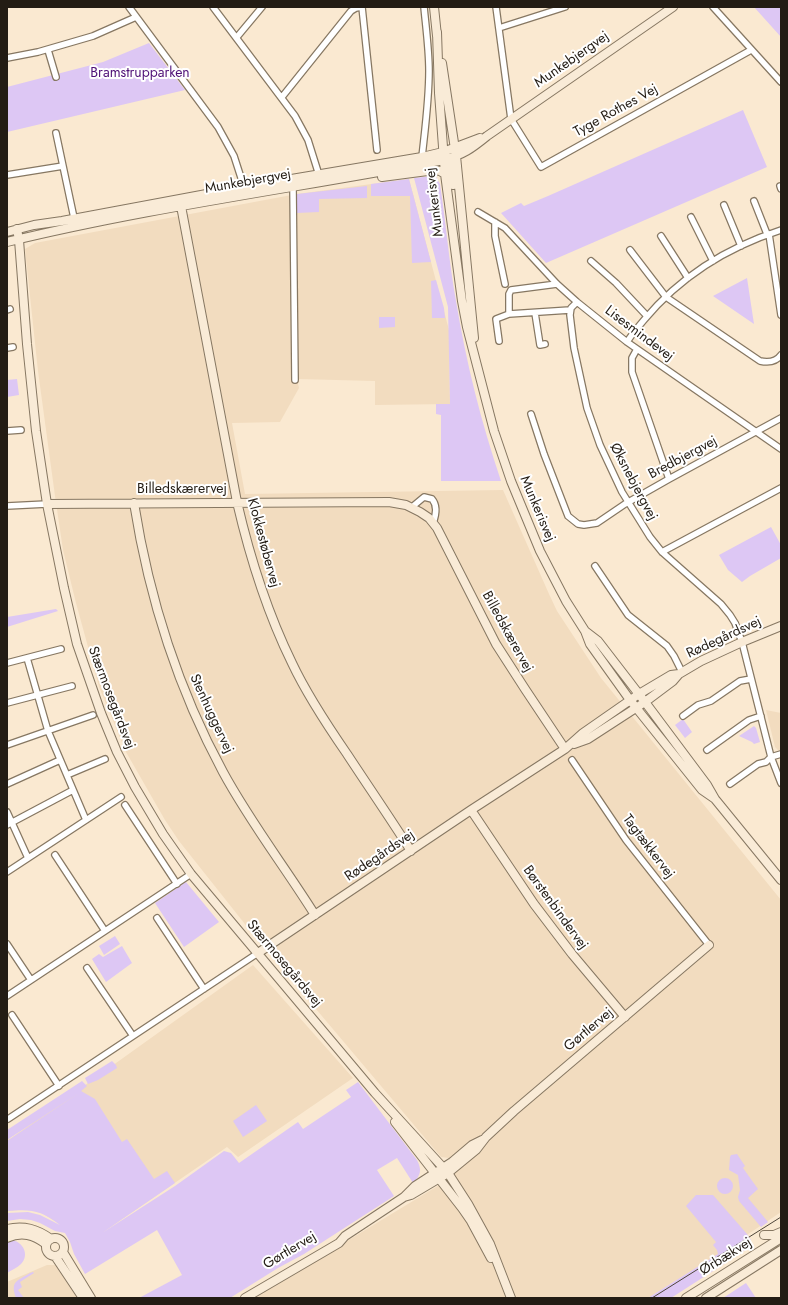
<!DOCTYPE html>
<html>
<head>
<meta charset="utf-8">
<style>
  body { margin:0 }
  #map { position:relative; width:788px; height:1305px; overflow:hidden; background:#fae9d1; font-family:Jost,sans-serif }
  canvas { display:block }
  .frame { position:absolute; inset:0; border:8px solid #231c14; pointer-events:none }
</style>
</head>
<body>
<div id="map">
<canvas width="788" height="1305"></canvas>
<div class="frame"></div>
</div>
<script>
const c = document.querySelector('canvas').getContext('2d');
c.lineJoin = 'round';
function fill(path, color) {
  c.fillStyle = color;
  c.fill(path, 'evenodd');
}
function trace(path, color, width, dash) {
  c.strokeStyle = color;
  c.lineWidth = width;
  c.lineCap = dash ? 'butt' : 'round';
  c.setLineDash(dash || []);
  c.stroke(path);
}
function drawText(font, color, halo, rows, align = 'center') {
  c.font = font + ' Jost,sans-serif';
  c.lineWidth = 4;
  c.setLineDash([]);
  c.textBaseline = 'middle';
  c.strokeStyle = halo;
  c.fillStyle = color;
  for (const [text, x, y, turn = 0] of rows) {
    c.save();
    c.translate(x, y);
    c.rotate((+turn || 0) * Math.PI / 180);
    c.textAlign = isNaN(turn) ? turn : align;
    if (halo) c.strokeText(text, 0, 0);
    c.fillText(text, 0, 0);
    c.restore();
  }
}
const built = new Path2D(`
  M409,179L449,330L450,404L375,405V381L297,379L299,388L280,422L232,423L245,494L503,490L549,594L557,611L601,678L781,900V1212L717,1255L648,1298H253L436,1187L458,1170L449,1158L441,1157L256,938L179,841L165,820L126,752L99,687L76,603L63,550L55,496L38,371L25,249L35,243L297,194Z
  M766,710L781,713V750L779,751L775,747Z
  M253,965L353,1078L238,1157L227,1147L83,1246L68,1229L40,1212L28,1209L7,1211V1141Z
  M47,1265H56L78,1298H7V1282Z`);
const green = new Path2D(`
  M754,7H781V37Z
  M149,43L185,90L7,132V87L103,62Z
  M743,110L767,167L546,263L501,213L521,203L524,206L548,196Z
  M433,176L436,177L440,184C446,223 449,262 456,301C466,362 481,422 501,481H441V415L436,414V404H450L448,307L414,178Z
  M409,179L431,262L412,263L410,196H371V184Z
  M367,186V198L319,199V212L297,213V194Z
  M747,278L754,324L713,296Z
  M436,280L444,308L445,318H432L431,281Z
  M379,317H395V327L379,328Z
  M17,379L19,395L7,397V380Z
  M771,527L781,545V558L750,576L742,582L728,570L719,555Z
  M56,609L58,611L7,627V617Z
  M683,719L692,732L685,738L675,725Z
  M754,726L756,728L760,742L754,744L752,742L739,736Z
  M186,882L219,922L184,947L155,903Z
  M115,936L120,944L104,955L99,946Z
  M122,946L132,963L106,982L92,959L99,954L103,957Z
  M112,1061L116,1065L117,1068L98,1080L88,1084L85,1078Z
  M82,1081L87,1086L81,1091L95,1099L122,1142L127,1139L154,1179L167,1171L175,1183L102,1233L175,1186L224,1151L231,1153L239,1163L298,1122L303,1129L351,1097L346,1090L358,1082L417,1160C422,1170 421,1175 413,1183L397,1158L377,1170L394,1196L304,1254L278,1268L230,1298H139L182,1275L157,1230L85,1274L74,1254L70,1242L65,1233L55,1231L40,1223L31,1220L20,1219L7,1221V1213L28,1212L40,1215L60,1225C40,1210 32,1209 7,1211V1141L79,1093L7,1140V1130Z
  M256,1105L267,1121L243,1137L233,1121Z
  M737,1154L745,1166L743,1168L758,1189L748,1198L768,1222L761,1227L739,1201L738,1197L740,1190L738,1175L729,1170L730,1157L731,1155Z
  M717 1186a8 8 0 1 1 16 0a8 8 0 1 1-16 0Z
  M696,1195H713L747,1234L751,1240L750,1242L752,1246L727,1261V1262L671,1298H648L718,1254L717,1250L713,1245L716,1242L686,1206Z
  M11,1240C23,1241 30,1255 21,1264C17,1268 11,1270 7,1273V1241Z
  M33,1272L34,1273L20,1282L22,1287L18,1290L24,1298H16C10,1281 17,1281 30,1273Z
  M746,1283L756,1298H723Z`);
const street = new Path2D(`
  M129,7L218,127L234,156L244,187
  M213,7L295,116L308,140L319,175
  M362,7L377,150
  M496,7L511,119L541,167L751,50
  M713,7L781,82
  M499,28L565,7
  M237,37L262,7
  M48,50L56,77
  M7,58L38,52L93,36L136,17
  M282,97L351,11L356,8L362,7
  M56,133L74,218
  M422,157C425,129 429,100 429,71C429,50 426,28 424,7
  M7,175L63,166
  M780,186L781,189
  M293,187L295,380
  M754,201L767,234
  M724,205L741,246
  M478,212L505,228L557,284L577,302L627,342L781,449
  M691,217L713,261
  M495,222V236L505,284
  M769,234L781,315
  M661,236L688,278
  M630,250L666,297L760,361C769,363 776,362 781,355
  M591,261L616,283L647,316
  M577,302L571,308L570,315L574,348L587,408L600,445L622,492L650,537L662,552L721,604L730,615L735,623L742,642L771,757L781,783
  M7,310L10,309
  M535,313L540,345L545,344
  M509,314V294L511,290L557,284
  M499,341L496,319L509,314L570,310
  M627,342C632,334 638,327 644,320C680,277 728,247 781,230
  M7,348L13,347
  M637,349L632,358V372L669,479
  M531,414L544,454L568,516L578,524L584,525L597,523L625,504L669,479L781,418
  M7,431L21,430
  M7,506L47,504
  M412,507L424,497L432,499C438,506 436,515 433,523
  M662,552L781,488
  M595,566L628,615L667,646L674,656L682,672
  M27,658L48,731L86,820
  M7,663L61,649
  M7,703L72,686
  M683,716L698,705L711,701L740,681L751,679
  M7,745L93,715
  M707,750L749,720L761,716
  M572,760L626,840L709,945
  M67,775L105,759
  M7,784L60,760
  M730,784L758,764L766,762L771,757L781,754
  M125,805L177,884
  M7,812L28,858
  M7,825L73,790
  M55,855L105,931
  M7,872L121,797
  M157,918L204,989
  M7,944L31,980
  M87,968L133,1036
  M7,996L191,874
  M12,1015L59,1086
  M8,1119L258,953`);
const secondary = new Path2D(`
  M434,7L437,36
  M437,32L439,93L445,174L462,301L467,327L494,431L511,481L540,551L566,601L585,631L590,644L630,700L702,790L715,799
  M442,63L456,156L474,338
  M446,156L451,163L453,185
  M382,177L435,170L440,171L445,174
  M181,206L237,502C250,558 267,612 292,663C307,695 327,725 347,754C368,786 390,818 411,851
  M17,229L19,240L27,344L36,431L47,504L64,588L77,644L101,713L117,752L135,787L163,834L191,874L375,1093L448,1173L468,1204L490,1244L511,1298
  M7,232L34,225L62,221L244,187L422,157L443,152L480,138
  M7,242C151,207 298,188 444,160C464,154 471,149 487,136L673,7
  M134,503C149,598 177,687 223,772C250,822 285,867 315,915
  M47,504L389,502L406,505L420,512L429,518L437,528L496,644L525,689L565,749
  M585,631L598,641L645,702L707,785L715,799L781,880
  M574,744L588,739L645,702L673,681L679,674
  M471,810L534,904L572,954L625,1017
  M258,953L471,810L565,749L583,733L639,694L671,675L679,674L701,661L742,642L781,626
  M395,1122L462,1208L471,1221L491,1258
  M404,1197L411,1195L448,1173L476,1150L486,1137L514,1111L709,945
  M7,1229C24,1225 37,1229 51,1239
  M764,1235H774L781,1232
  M7,1238C22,1231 34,1235 46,1244
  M46 1247a9 9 0 1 1 18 0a9 9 0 1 1-18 0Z
  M63,1252L91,1298
  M55,1256L83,1298
  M245,1298L339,1243L345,1236L404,1197L415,1186L452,1162L472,1145L482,1140
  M686,1298L781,1238
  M706,1298L781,1250`);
const tram = new Path2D(`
  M652,1298L781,1217`);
const streetNames = [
  ["Munkebjergvej",572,60,-35],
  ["Tyge Rothes Vej",616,111,-29],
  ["Munkebjergvej",248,182,-10],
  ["Munkerisvej",435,202,-97],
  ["Lisesmindevej",639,334,37],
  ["Bredbjergvej",683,458,-28],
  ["Øksnebjergvej",633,482,62],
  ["Billedskærervej",182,490],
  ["Munkerisvej",537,509,67],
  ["Klokkestøbervej",263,543,75],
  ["Billedskærervej",507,632,61],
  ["Rødegårdsvej",724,638,-25],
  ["Stærmosegårdsvej",111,698,69],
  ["Stenhuggervej",211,714,65],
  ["Tagtækkervej",648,847,53],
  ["Rødegårdsvej",380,856,-34],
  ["Børstenbindervej",555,908,54],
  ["Stærmosegårdsvej",284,964,50],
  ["Gørtlervej",589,1030,-40],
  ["Gørtlervej",290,1251,-31],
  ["Ørbækvej",726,1257,-32]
];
const parkNames = [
  ["Bramstrupparken",140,74]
];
fill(built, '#f2dcbf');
fill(green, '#ddc7f4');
trace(street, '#867762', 8);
trace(secondary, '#867762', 10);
trace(street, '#fff', 5.5);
trace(secondary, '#f9ebd7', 8);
trace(tram, '#4e453a', 1);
drawText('14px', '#231c14', '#fff', streetNames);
drawText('14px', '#4e0f76', '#fff', parkNames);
</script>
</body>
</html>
